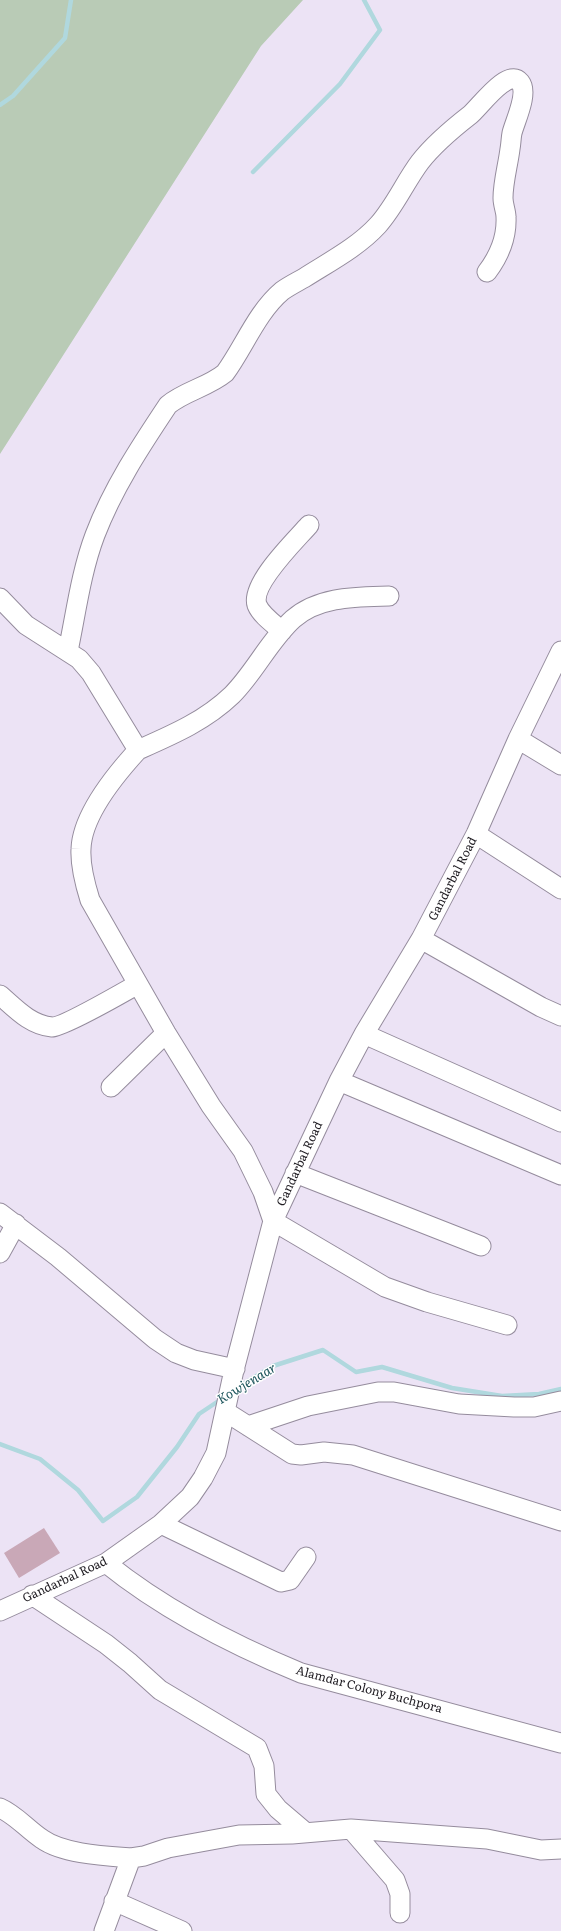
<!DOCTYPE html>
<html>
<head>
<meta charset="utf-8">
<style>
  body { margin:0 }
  canvas { display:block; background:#ece3f5 }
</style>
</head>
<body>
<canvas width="561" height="1931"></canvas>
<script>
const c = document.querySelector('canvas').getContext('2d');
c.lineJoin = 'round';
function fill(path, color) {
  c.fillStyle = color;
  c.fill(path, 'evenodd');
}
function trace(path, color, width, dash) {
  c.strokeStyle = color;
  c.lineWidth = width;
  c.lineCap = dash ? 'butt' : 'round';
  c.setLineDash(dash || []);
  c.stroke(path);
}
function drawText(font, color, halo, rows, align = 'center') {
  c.font = font + ' Literata,serif';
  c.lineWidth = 3;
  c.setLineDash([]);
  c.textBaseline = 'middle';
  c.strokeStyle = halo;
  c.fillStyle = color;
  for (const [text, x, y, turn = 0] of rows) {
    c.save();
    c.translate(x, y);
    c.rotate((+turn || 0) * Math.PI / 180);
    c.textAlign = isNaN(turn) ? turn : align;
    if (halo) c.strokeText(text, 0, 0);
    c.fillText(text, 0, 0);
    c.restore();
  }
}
const green = new Path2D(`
  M0,0H303L261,46L0,454Z`);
const stream = new Path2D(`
  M0,105L13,96L65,38L71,0
  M253,172L340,84L380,30L364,0
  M235,1389L273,1366L323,1350L356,1372L382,1367L452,1388L502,1396L539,1394L561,1389
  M0,1444L40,1459L78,1490L103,1521L137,1497L177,1447L199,1414L223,1398`);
const building = new Path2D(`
  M44,1528L60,1553L19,1578L4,1553Z`);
const minor = new Path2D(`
  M0,598L26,625L79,659L91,673L138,750C116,774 82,815 81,849C80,866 85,884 90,900L166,1033L211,1106L243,1151L263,1192L273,1221L385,1287L427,1302L507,1325
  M282,631C274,624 261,615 257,605C250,584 296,540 309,525
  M68,651C76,613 81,572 95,535C113,488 140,447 168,405C185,391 208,387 225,373C244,347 257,312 282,291C289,286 297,282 304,278C329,262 358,247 378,225C395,206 405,182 420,162C434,144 452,129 470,115C479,108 508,67 520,82C529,93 515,121 512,133C511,138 511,144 510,149C508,165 503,182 503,198C503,205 506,211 506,217C507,238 499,256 487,272
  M518,739L561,765
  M138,750C172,735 205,721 232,695C255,672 269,641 293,619C319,596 357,597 389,596
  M476,834L561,889
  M421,939L541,1007L561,1016
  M0,995C15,1008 30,1025 52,1027C63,1027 124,992 138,984
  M364,1034L561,1122
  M339,1081L561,1175
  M111,1087L166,1033
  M295,1173L481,1246
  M0,1213L58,1257L155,1339L176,1353L194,1360L235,1369
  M0,1253L16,1224
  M226,1412L292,1454L301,1455L324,1452L353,1455L561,1521
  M248,1426L308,1406L378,1392H394L459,1404L514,1407H534L561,1401
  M161,1524L281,1582L290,1580L306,1557
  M106,1563C163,1609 233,1645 301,1673L561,1743
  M32,1595L106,1644L130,1663L160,1690L257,1748L264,1766L266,1794L278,1809L305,1832
  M0,1611L106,1563L161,1524L190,1497L203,1478L216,1453L234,1370L273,1221L339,1081L364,1034L421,939L476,834L518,739L561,651
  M0,1808C16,1815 27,1829 42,1839C63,1854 105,1856 131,1858
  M351,1829L395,1880L400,1894V1913
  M114,1901L182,1931
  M104,1931L131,1858L144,1856L168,1848L239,1835L292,1834L351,1829L487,1839L541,1850L561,1849`);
const streetNames = [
  ["Gandarbal Road",453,879,-63],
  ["Gandarbal Road",300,1164,-65],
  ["Gandarbal Road",65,1580,-25],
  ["Alamdar Colony Buchpora",369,1690,15]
];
const waterNames = [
  ["Kowjenaar",247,1384,-31]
];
fill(green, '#b9cbb6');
trace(stream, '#b0d8de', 4.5);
fill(building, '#c9a8b7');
trace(minor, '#958c9d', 21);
trace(minor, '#fff', 19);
drawText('12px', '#1f1c22', '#fff', streetNames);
drawText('italic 13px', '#1d555c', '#fff', waterNames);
</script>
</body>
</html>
